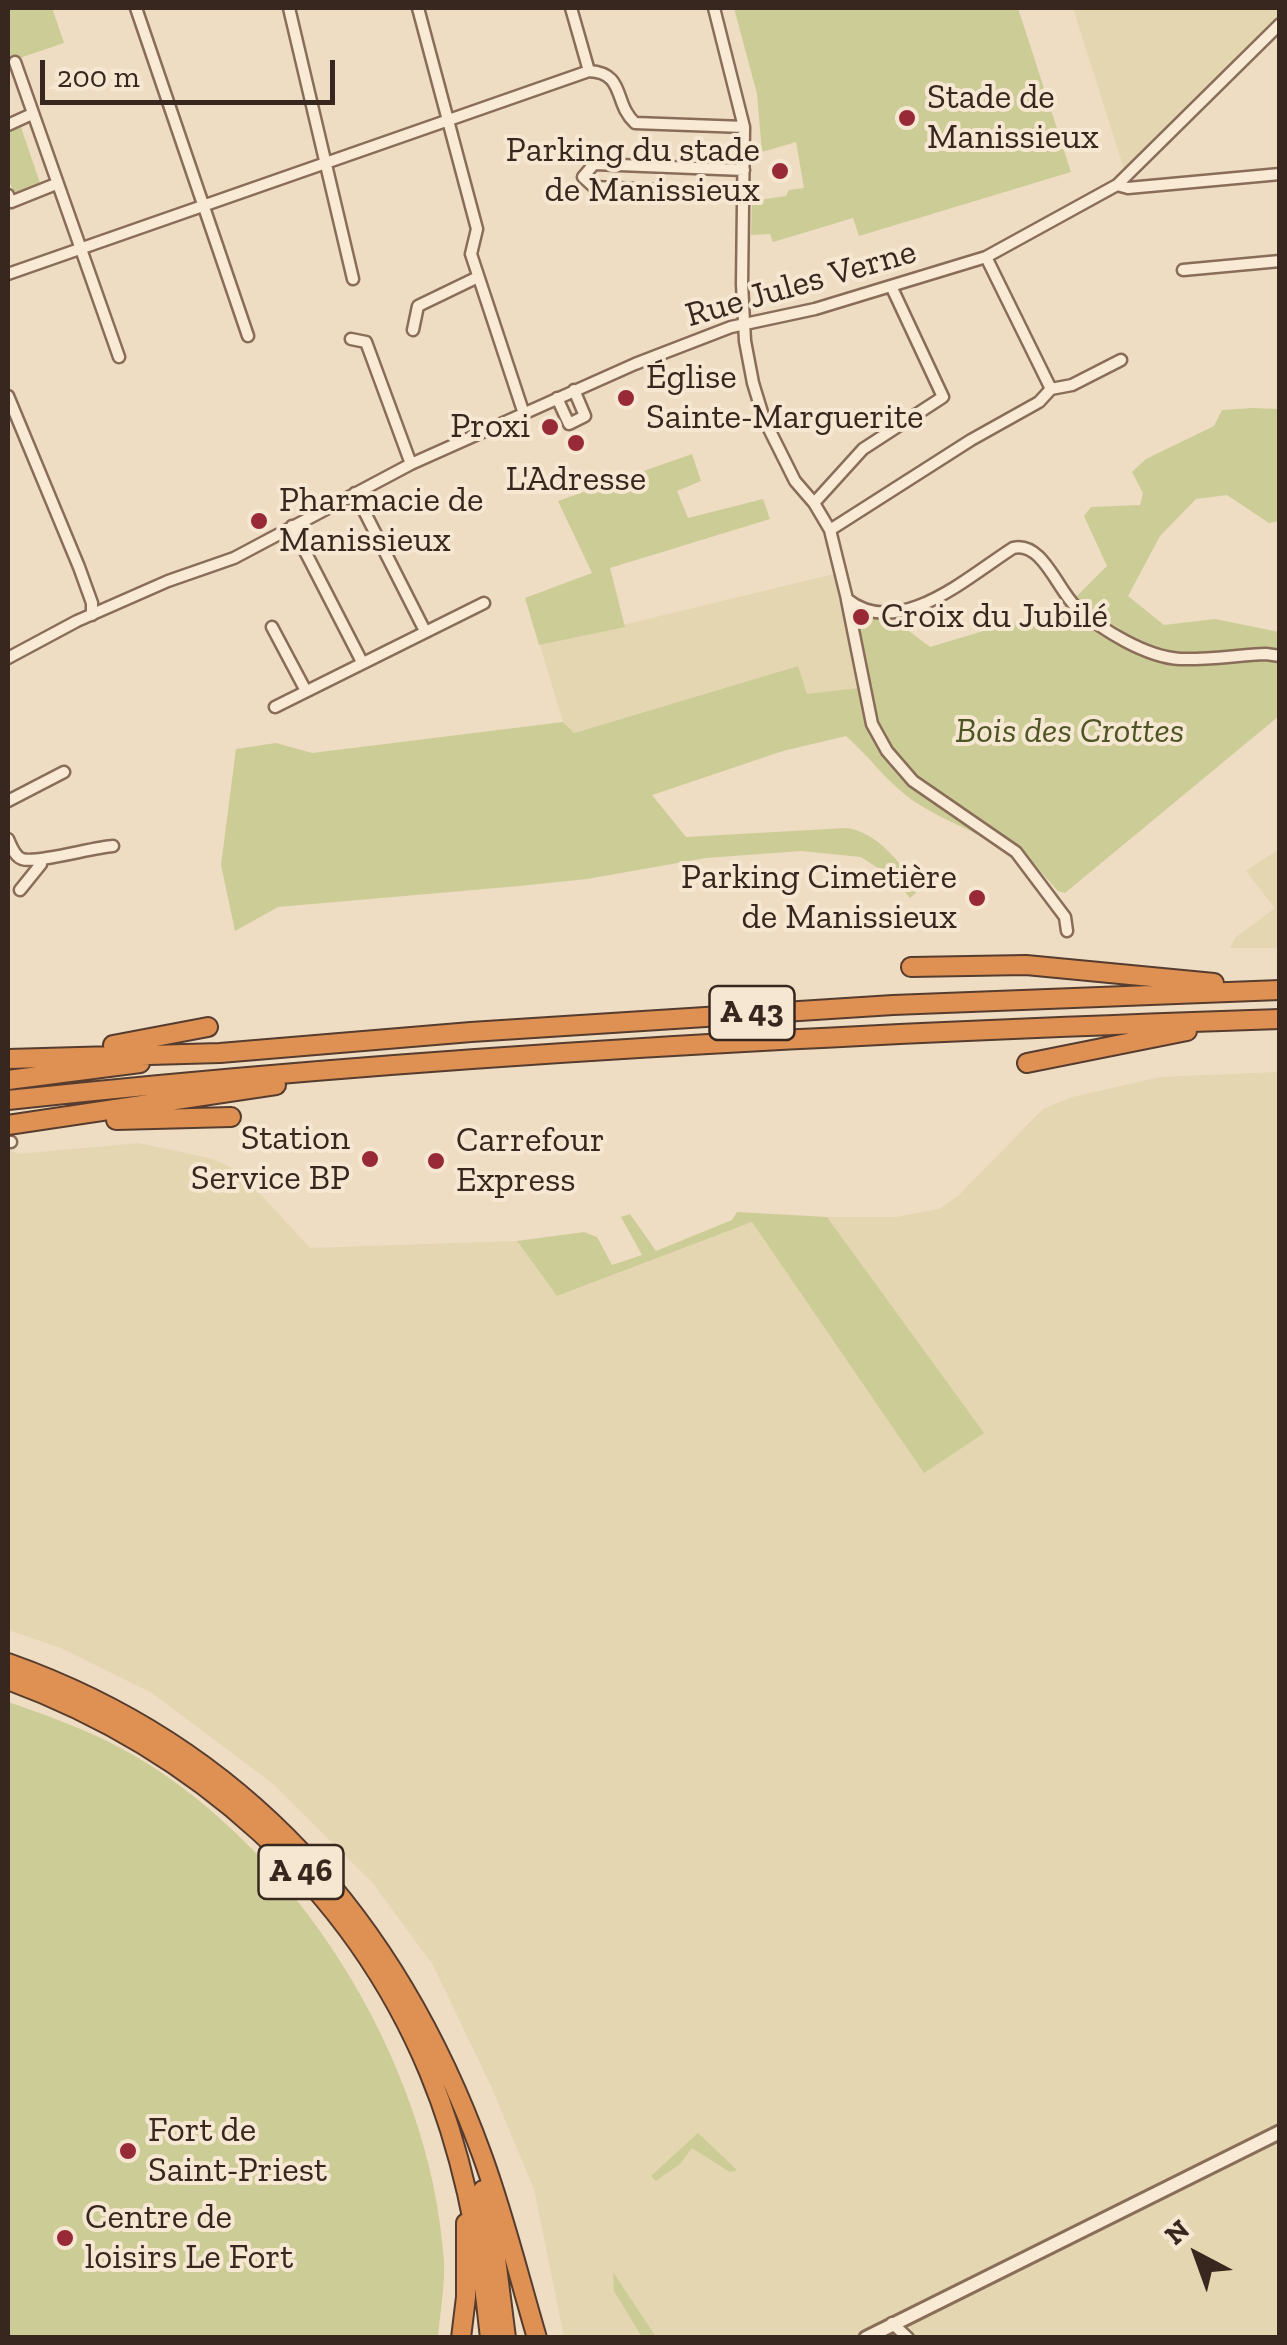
<!DOCTYPE html>
<html>
<head>
<meta charset="utf-8">
<style>
  body { margin:0 }
  #map { position:relative; width:1287px; height:2345px; overflow:hidden; background:#eedcc3; font-family:"Zilla Slab",serif }
  canvas { display:block }
  .frame { position:absolute; inset:0; border:10px solid #38271e; pointer-events:none }
  .north { position:absolute; left:1147px; top:2205px; width:100px; height:100px; -webkit-text-stroke:8px #f6e7d2; paint-order:stroke; rotate:319deg; font-size:28px; font-weight:700; line-height:40px; text-align:center; color:#38271e }
  .north::after { content:''; display:block; margin:auto; width:35px; height:45px; background:#38271e; clip-path:polygon(50% 0,100% 100%,50% 72%,0 100%) }
  .scale { position:absolute; left:40px; top:60px; width:295px; height:45px; box-sizing:border-box; border:5px solid #38271e; border-top:0; padding-left:12px; font-size:30px; line-height:35px; white-space:nowrap; color:#38271e; -webkit-text-stroke:8px #f6e7d2; paint-order:stroke }
</style>
</head>
<body>
<div id="map">
<canvas width="1287" height="2345"></canvas>
<div class="frame"></div>
<div class="north">N</div>
<div class="scale">200 m</div>
</div>
<script>
const c = document.querySelector('canvas').getContext('2d');
c.lineJoin = 'round';
function fill(path, color) {
  c.fillStyle = color;
  c.fill(path, 'evenodd');
}
function trace(path, color, width, dash) {
  c.strokeStyle = color;
  c.lineWidth = width;
  c.lineCap = dash ? 'butt' : 'round';
  c.setLineDash(dash || []);
  c.stroke(path);
}
function drawText(font, color, halo, rows, align = 'center') {
  c.font = font + ' "Zilla Slab",serif';
  c.lineWidth = 8;
  c.setLineDash([]);
  c.textBaseline = 'middle';
  c.strokeStyle = halo;
  c.fillStyle = color;
  for (const [text, x, y, turn = 0] of rows) {
    c.save();
    c.translate(x, y);
    c.rotate((+turn || 0) * Math.PI / 180);
    c.textAlign = isNaN(turn) ? turn : align;
    if (halo) c.strokeText(text, 0, 0);
    c.fillText(text, 0, 0);
    c.restore();
  }
}
const farmland = new Path2D(`
  M1073,8H1279V18L1124,169Z
  M834,574L859,688L807,695L797,666L573,733L563,722L540,645Z
  M1279,849V948H1230L1235,938L1275,908L1246,871Z
  M1279,1072V2337H564L534,2189L491,2086L433,1965L372,1882L272,1783L152,1693L61,1648L8,1630V1150L19,1154L139,1143L213,1159L240,1172L310,1248L517,1241L557,1296L752,1222L924,1472L983,1433L827,1217H896L939,1209L958,1196L1043,1109L1072,1097L1161,1077Z`);
const green = new Path2D(`
  M8,8H52L64,43L8,62Z
  M734,8H1018L1071,172L859,236L853,218L773,242L770,234L751,235L752,201L786,196L789,190L804,188L796,142L762,152L757,94Z
  M21,127L40,183L14,193L8,178V132Z
  M1252,408L1279,409V521L1269,523L1227,495L1196,499L1160,536L1128,596L1164,625L1215,619L1279,632V716L1065,893L1058,891L1012,840L997,847C971,828 942,820 915,802C888,784 870,757 846,736L783,751L652,795L686,837L846,828C878,832 902,864 918,891L910,898L893,878L861,857L801,851L706,858L587,879L519,886L278,907L235,931L221,865L236,749L276,743L312,753L563,722L574,733L798,666L807,694L858,688L842,613L897,622L930,647L1067,606L1107,566L1084,516L1091,507L1140,505L1143,493L1132,472L1146,459L1214,426L1222,410Z
  M692,454L701,481L677,491L688,518L763,499L770,519L610,568L625,627L539,645L525,598L592,573L558,501Z
  M737,1212L827,1217L984,1433L924,1473L752,1222L557,1296L517,1241L584,1232L597,1237L612,1265L642,1255L621,1217L630,1214L656,1251L732,1220Z
  M8,1702C43,1714 80,1727 113,1744C292,1836 432,2062 444,2262C445,2286 440,2313 438,2337H8Z
  M698,2133L737,2170L730,2172L692,2148L680,2164L656,2181L651,2176Z
  M613,2272L656,2337H642L614,2291Z`);
const minor = new Path2D(`
  M136,8L248,336
  M289,8L353,279
  M418,8L477,229L471,254L523,411
  M571,8L589,71
  M714,8L744,127L742,284L745,341L753,383L764,419L795,481L814,503L830,530L847,599C898,641 969,576 1013,548C1042,540 1058,591 1077,608C1102,630 1146,657 1180,659C1209,660 1238,655 1266,654L1280,656
  M15,62L119,357
  M8,125L32,114
  M1117,185L1128,188L1280,174
  M743,194L594,187L583,177L594,164L744,170
  M8,195L11,202L56,184
  M986,257L1051,389
  M1183,270L1280,261
  M8,274L589,71C626,73 613,103 635,123L744,127
  M413,330L418,306L478,277
  M351,339L366,342L411,464
  M8,396L79,567L92,603V615
  M557,398L569,424L585,416L574,390
  M355,493L425,631
  M814,503L863,449L943,397L892,288
  M292,526L362,662
  M830,530L971,440L1039,402L1051,389L1072,385L1121,360
  M847,600L872,724L887,751L913,781L1016,852L1065,917L1067,931
  M272,627L306,691
  M8,658L77,621L168,581L234,558L411,464L635,364L731,327L815,309L986,257L1117,185L1280,24
  M275,707L484,603
  M8,801L64,772
  M8,839C11,845 14,856 22,859C35,864 94,847 113,846
  M20,890L41,864V859
  M8,1142H11
  M892,2323L908,2338`);
const tertiary = new Path2D(`
  M866,2338L1280,2132`);
const motorway = new Path2D(`
  M911,967L1026,965L1214,983
  M113,1045L208,1027
  M8,1059L220,1053L471,1032L893,1005L1280,990
  M1027,1063L1187,1031
  M8,1080L140,1063
  M8,1100C430,1055 855,1033 1280,1019
  M116,1120L231,1117
  M8,1125L276,1085
  M8,1663C245,1747 397,1921 482,2155C504,2215 519,2277 537,2338
  M8,1680C195,1749 351,1885 429,2072C464,2156 481,2247 490,2338
  M483,2190L494,2243L506,2338
  M461,2338L466,2297V2223`);
const markers = [
  [907,118,10,"#982936"],
  [780,171,10,"#982936"],
  [626,398,10,"#982936"],
  [550,427,10,"#982936"],
  [576,443,10,"#982936"],
  [259,521,10,"#982936"],
  [861,617,10,"#982936"],
  [977,898,10,"#982936"],
  [370,1159,10,"#982936"],
  [436,1161,10,"#982936"],
  [128,2151,10,"#982936"],
  [65,2238,10,"#982936"]
];
const shields = [
  [752,1013,85],
  [301,1872,85]
];
const shieldNames = [
  ["A 43",752,1013],
  ["A 46",301,1872]
];
const poiNames = [
  ["Stade de",927,98],
  ["Manissieux",927,138],
  ["Parking du stade",760,151,"right"],
  ["de Manissieux",760,191,"right"],
  ["Église",646,378],
  ["Sainte-Marguerite",646,418],
  ["Proxi",530,427,"right"],
  ["L'Adresse",576,480,"center"],
  ["Pharmacie de",279,501],
  ["Manissieux",279,541],
  ["Croix du Jubilé",881,617],
  ["Parking Cimetière",957,878,"right"],
  ["de Manissieux",957,918,"right"],
  ["Station",350,1139,"right"],
  ["Service BP",350,1179,"right"],
  ["Carrefour",456,1141],
  ["Express",456,1181],
  ["Fort de",148,2131],
  ["Saint-Priest",148,2171],
  ["Centre de",85,2218],
  ["loisirs Le Fort",85,2258]
];
const streetNames = [
  ["Rue Jules Verne",801,284,-16]
];
const parkNames = [
  ["Bois des Crottes",1070,732]
];
fill(farmland, '#e4d6b0');
fill(green, '#cccc96');
trace(minor, '#896d59', 15);
trace(tertiary, '#896d59', 18);
trace(motorway, '#563c2e', 22);
trace(minor, '#f9ead6', 10);
trace(tertiary, '#f9ead6', 12);
trace(motorway, '#de9153', 18);
for (const [x, y, r, color] of markers) {
  const dot = new Path2D();
  dot.arc(x, y, r, 0, 2 * Math.PI);
  c.fillStyle = color;
  c.fill(dot);
  trace(dot, '#f6e7d2', 4);
}
for (const [x, y, w] of shields) {
  const box = new Path2D();
  box.roundRect(x - w / 2, y - 27, w, 54, 8);
  c.fillStyle = '#f6e7d2';
  c.fill(box);
  trace(box, '#38271e', 2.5);
}
drawText('bold 32px', '#38271e', null, shieldNames);
drawText('35px', '#38271e', '#f6e7d2', poiNames, 'left');
drawText('35px', '#38271e', '#f6e7d2', streetNames);
drawText('italic 35px', '#4e5524', '#f6e7d2', parkNames);
</script>
</body>
</html>
